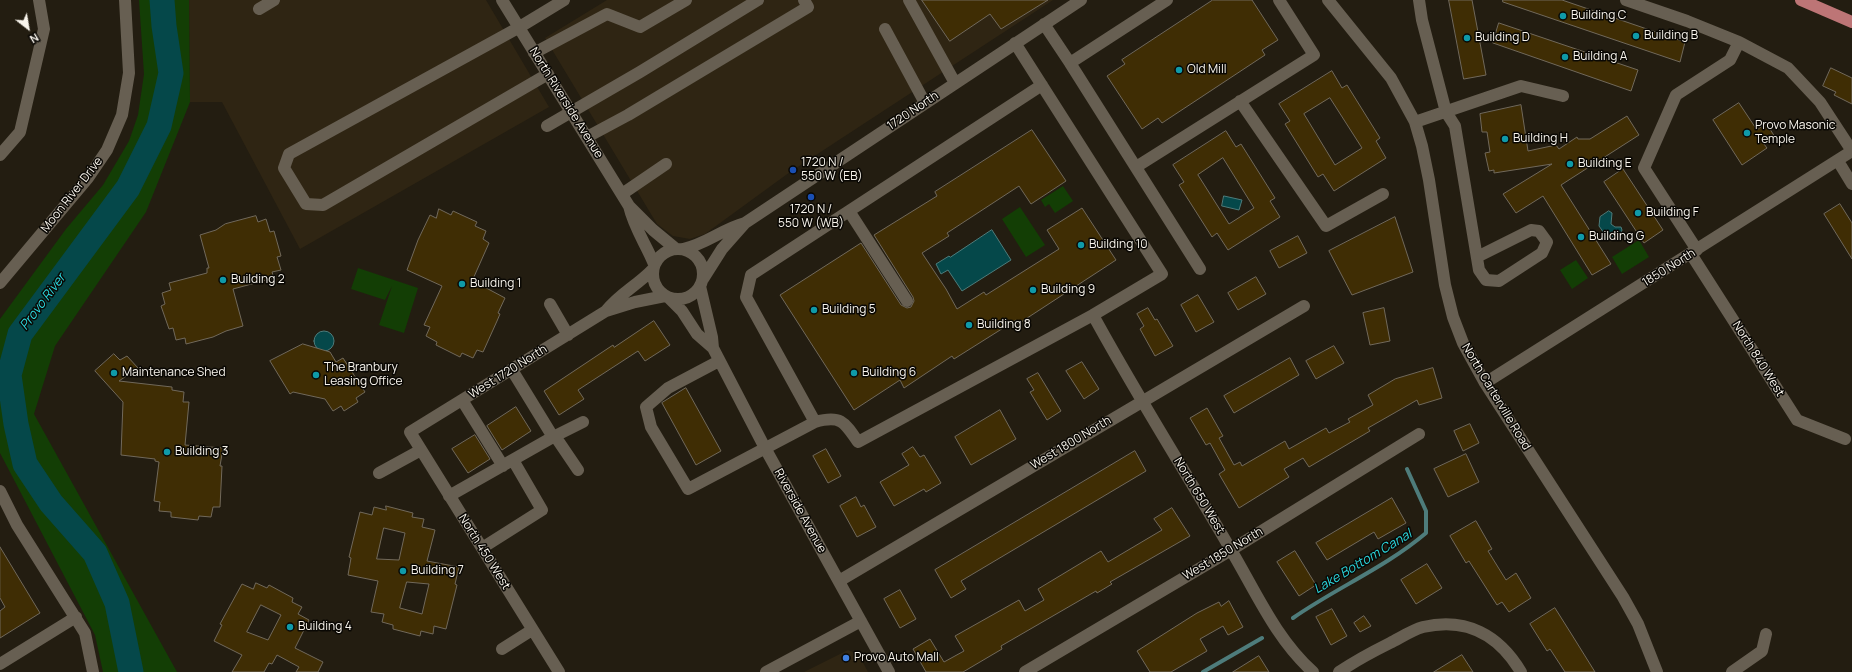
<!DOCTYPE html>
<html>
<head>
<meta charset="utf-8">
<style>
  body { margin:0 }
  #map { position:relative; width:1852px; height:672px; overflow:hidden; background:#231d11; font-family:Manrope,sans-serif }
  canvas { display:block }
  .north { position:absolute; left:8px; top:8px; width:40px; height:40px; -webkit-text-stroke:3px #0a0804; paint-order:stroke; rotate:149deg; font-size:11px; font-weight:700; line-height:16px; text-align:center; color:#f8f4ec }
  .north::after { content:''; display:block; margin:auto; width:14px; height:18px; background:#f8f4ec; clip-path:polygon(50% 0,100% 100%,50% 72%,0 100%) }
</style>
</head>
<body>
<div id="map">
<canvas width="1852" height="672"></canvas>
<div class="north">N</div>
</div>
<script>
const c = document.querySelector('canvas').getContext('2d');
c.lineJoin = 'round';
function fill(path, color) {
  c.fillStyle = color;
  c.fill(path, 'evenodd');
}
function trace(path, color, width, dash) {
  c.strokeStyle = color;
  c.lineWidth = width;
  c.lineCap = dash ? 'butt' : 'round';
  c.setLineDash(dash || []);
  c.stroke(path);
}
function drawText(font, color, halo, rows, align = 'center') {
  c.font = font + ' Manrope,sans-serif';
  c.lineWidth = 3;
  c.setLineDash([]);
  c.textBaseline = 'middle';
  c.strokeStyle = halo;
  c.fillStyle = color;
  for (const [text, x, y, turn = 0] of rows) {
    c.save();
    c.translate(x, y);
    c.rotate((+turn || 0) * Math.PI / 180);
    c.textAlign = isNaN(turn) ? turn : align;
    if (halo) c.strokeText(text, 0, 0);
    c.fillText(text, 0, 0);
    c.restore();
  }
}
const built = new Path2D(`
  M189,0H486L549,107L300,249L222,102H190Z
  M607,0H1053L790,172L705,234L690,239L673,236L657,224L545,38Z
  M848,650L859,655L868,672H804Z`);
const green = new Path2D(`
  M139,0H189L190,102L146,212L55,346L34,414L177,672H103L95,635L0,453V319L66,229L103,185L129,141L138,115L144,74Z
  M1063,186L1073,201L1055,213L1049,204L1045,207L1041,200Z
  M1020,207L1045,245L1026,257L1002,219Z
  M1639,240L1649,257L1622,274L1612,257Z
  M1576,260L1588,278L1572,289L1560,270Z
  M358,268L418,288L404,333L379,325L392,286L385,300L351,289Z`);
const water = new Path2D(`
  M1224,196L1242,200L1239,210L1222,206Z
  M1609,211L1612,213L1611,224L1615,227H1621L1622,230L1621,233L1615,237L1606,236L1599,226L1600,217Z
  M992,230L1011,260L962,291L948,270L941,274L936,264L949,256L950,257Z
  M314 341a10 10 0 1 1 20 0a10 10 0 1 1-20 0Z`);
const stream = new Path2D(`
  M1293,618C1336,588 1386,567 1426,533V511L1407,469
  M1203,672L1262,638`);
const river = new Path2D(`
  M131,672L117,603L95,553L51,503L25,464L16,424L9,375L20,334L128,188L159,126L171,73L164,26L162,0`);
const building = new Path2D(`
  M922,0H1048L1001,29L990,14L950,41Z
  M1213,0H1252L1278,40L1262,50L1265,55L1162,123L1158,118L1142,129L1107,76L1125,64L1122,60Z
  M1449,0H1472L1486,75L1464,79Z
  M1503,0H1562L1685,42L1680,62L1503,2Z
  M1499,23L1638,70L1631,91L1493,43Z
  M1831,68L1852,78V104L1834,95L1836,92L1823,86Z
  M1332,71L1342,88L1347,85L1380,138L1376,141L1386,158L1334,191L1323,174L1318,177L1285,124L1290,121L1279,104ZM1330,98L1362,148L1335,165L1304,114Z
  M1739,103L1757,130L1766,123L1775,137L1764,144L1767,148L1742,165L1713,120Z
  M1521,105L1528,151L1556,145L1559,149L1577,137L1578,139H1590L1627,116L1639,135L1561,185L1611,264L1592,275L1543,196L1516,213L1503,194L1552,164L1494,173V170L1489,171L1485,153L1490,152L1487,132H1482L1480,114Z
  M1032,130L1066,181L1031,204L1019,186L947,233L949,236L922,253L946,289L957,309L984,292L986,295L1059,249L1047,230L1082,208L1116,260L1018,324L1016,320L954,359L952,356L904,388L900,380L854,410L780,295L861,243L901,305L907,308L911,307L914,301L913,297L874,235L937,196L935,192Z
  M1226,131L1236,147L1241,144L1275,198L1270,201L1280,217L1228,250L1217,233L1212,237L1179,185L1184,182L1173,165ZM1223,158L1254,208L1229,224L1198,175Z
  M1623,169L1663,230L1644,243L1604,182Z
  M1840,204L1852,223V259L1824,214Z
  M439,209L451,215L453,211L477,222L475,226L486,231L483,239L489,243L473,279L476,280L475,282L505,298L498,313L500,314L497,321L483,352L477,350L473,358L462,353L460,357L436,345L437,342L426,336L430,327L424,325L442,286L407,270L418,240L430,215L436,218Z
  M256,216L258,222L266,219L270,232L274,231L281,256L277,257L281,270L272,272L274,278L233,289L243,326L226,331L213,337L186,344L185,338L176,340L173,328L169,329L161,306L165,304L162,293L171,290L169,283L207,273V268H209L200,235L216,230L225,224Z
  M1395,217L1413,272L1352,295L1329,251Z
  M1298,236L1307,253L1279,268L1270,251Z
  M1256,277L1266,294L1238,310L1228,293Z
  M1198,295L1214,322L1196,332L1181,305Z
  M1148,308L1155,320L1157,319L1173,346L1155,356L1140,329L1144,326L1137,314Z
  M1384,308L1390,341L1370,345L1363,313Z
  M654,321L670,345L645,361L638,351L578,390L584,399L559,415L544,391L613,345L614,347Z
  M303,344L330,352L336,362L343,358L365,392L356,398L358,402L344,411L341,406L333,411L325,399L293,392L290,394L270,361Z
  M1334,346L1344,363L1316,379L1306,361Z
  M114,354L120,360L127,356L138,368L119,381L172,387V390L184,392L183,402H189L185,445L223,448L220,466H222L220,507H213L211,517L199,516L198,520L171,517V512L159,511L160,502L154,501L159,462L155,461V459L121,455L123,402L95,371Z
  M1290,358L1299,375L1234,413L1224,396Z
  M1082,362L1099,389L1084,399L1066,371Z
  M1433,368L1442,398L1419,405L1417,400L1368,428L1370,431L1309,467L1303,458L1284,469L1289,477L1239,508L1219,474L1225,470L1210,443L1206,445L1190,418L1207,408L1223,436L1219,438L1234,465L1240,462L1242,466L1285,441L1289,449L1326,428L1329,433L1350,422L1348,419L1373,405L1368,395L1395,379Z
  M1038,373L1061,411L1047,420L1030,392L1034,390L1027,379Z
  M686,388L721,451L696,465L662,403Z
  M516,407L531,431L502,450L487,426Z
  M1000,410L1016,439L971,465L955,437Z
  M1470,424L1479,443L1463,451L1454,431Z
  M475,435L490,459L468,473L452,449Z
  M913,447L920,457L924,455L941,483L926,492L924,489L894,506L880,482L909,465L902,454Z
  M826,449L841,476L828,483L813,456Z
  M1135,451L1146,471L961,581L966,589L951,598L935,570Z
  M1466,454L1479,482L1448,497L1434,469Z
  M856,497L861,507L864,505L876,527L857,537L840,506Z
  M1392,498L1406,523L1378,539L1374,532L1327,560L1316,543Z
  M386,506L413,513L412,517L424,519L422,527L435,530L427,561L459,567L455,584L457,585L446,629L434,626L433,634L421,631L420,636L393,629V625L382,622L384,614L371,612L378,581L348,575L351,558L349,557L360,512L372,515L374,507L386,510ZM384,528L405,533L399,560L377,559ZM407,582L429,584L422,614L400,608Z
  M1172,508L1190,536L1110,582L1112,584L1097,593L1096,591L1001,646L1002,649L963,672H926L913,649L930,639L944,662L964,651L955,636L1019,600L1025,611L1044,600L1038,589L1101,551L1108,562L1162,530L1154,519Z
  M1476,521L1492,549L1488,551L1506,580L1516,573L1531,598L1509,612L1502,602L1497,605L1469,561L1466,563L1450,536Z
  M0,547L40,613L0,638V611L5,607L0,598Z
  M1295,551L1316,585L1299,596L1277,562Z
  M1427,564L1442,588L1416,604L1401,580Z
  M256,583L267,588L269,585L293,598L292,602L302,607L298,614L309,620L295,648L323,662L318,672H296L299,667L277,655L272,664L269,663L264,672H232L242,655L214,641L222,625L220,624L242,584L253,589ZM261,605L281,615L268,640L247,632Z
  M900,590L916,619L900,628L884,599Z
  M1229,601L1243,627L1228,635L1223,626L1200,639L1207,651L1171,672H1150L1137,651L1197,613L1219,602L1221,606Z
  M1555,608L1572,635L1595,672H1565L1550,649L1547,651L1530,624Z
  M1332,609L1347,636L1331,645L1316,617Z
  M1364,616L1371,626L1360,632L1354,623Z
  M1462,655L1473,672H1434Z
  M1259,656L1269,672H1233Z`);
const minor = new Path2D(`
  M502,0L629,206L653,230L676,249
  M909,0L955,83
  M1167,0L1070,63L1200,269
  M1328,0L1391,78L1415,122L1422,146L1429,180L1445,285L1453,317L1463,343L1485,383L1623,597L1638,624L1657,672
  M1419,0L1422,20L1446,112L1455,126L1479,270L1486,280L1499,281L1542,253L1547,242L1539,231L1531,230L1477,257
  M1626,0L1687,21L1739,42
  M259,9L274,0
  M1044,24L1070,63
  M885,29L925,103
  M1015,43L1162,274L1093,315L858,442C844,421 840,415 815,422L746,297L751,275L1042,85
  M534,53L607,14L640,27L686,0
  M548,74L323,205L306,204L284,168L289,154L518,28L564,0
  M1240,101L1326,226L1383,194
  M1415,122L1521,86L1563,96
  M547,126L640,72L758,0
  M587,137L628,115L808,7L804,0
  M0,155L20,132L44,29L39,0
  M1838,161L1852,184
  M1136,167L1314,55L1279,0
  M622,194L666,164
  M629,206C634,228 646,244 654,264
  M849,211L907,301
  M653 274a25 25 0 1 1 50 0a25 25 0 1 1-50 0Z
  M683,249C707,244 722,229 745,223L1081,0
  M1697,250L1644,168L1676,95L1730,60L1739,42L1788,68L1820,102L1852,151
  M1691,254L1797,420L1845,439
  M703,279L722,249L745,223
  M0,283L88,178L107,150L122,115L129,73L125,0
  M700,286L712,337L713,348
  M669,298L682,311L697,334L713,348L765,448L889,672
  M550,304L568,335
  M606,311C619,294 638,285 653,269
  M1093,315C1136,394 1185,471 1231,550C1256,592 1276,639 1313,672
  M719,361L668,388L646,407L651,427L688,489L815,422
  M1485,383L1852,151
  M462,400L503,466
  M578,470L557,439L553,437L583,422
  M379,473L421,450
  M0,491L17,525L85,633L93,672
  M449,496L553,437L512,370
  M482,548L542,510L513,460
  M839,581L1304,306
  M502,649L532,630
  M0,664L76,617
  M559,672L410,432L606,311L635,302L665,296
  M766,672L861,621
  M1025,672L1231,550L1419,434
  M1339,672C1355,661 1372,652 1390,643C1400,638 1412,630 1423,627C1466,617 1499,635 1521,672
  M1732,672L1762,651L1766,634`);
const major = new Path2D(`
  M1801,0L1852,22`);
const markers = [
  [1563,16,4,"#0f9aa8"],
  [1636,36,4,"#0f9aa8"],
  [1467,38,4,"#0f9aa8"],
  [1565,57,4,"#0f9aa8"],
  [1179,70,4,"#0f9aa8"],
  [1747,133,4,"#0f9aa8"],
  [1505,139,4,"#0f9aa8"],
  [1570,164,4,"#0f9aa8"],
  [793,170,4,"#1a4fb4"],
  [811,197,4,"#1a4fb4"],
  [1638,213,4,"#0f9aa8"],
  [1581,237,4,"#0f9aa8"],
  [1081,245,4,"#0f9aa8"],
  [223,280,4,"#0f9aa8"],
  [462,284,4,"#0f9aa8"],
  [1033,290,4,"#0f9aa8"],
  [814,310,4,"#0f9aa8"],
  [969,325,4,"#0f9aa8"],
  [114,373,4,"#0f9aa8"],
  [854,373,4,"#0f9aa8"],
  [316,375,4,"#0f9aa8"],
  [167,452,4,"#0f9aa8"],
  [403,571,4,"#0f9aa8"],
  [290,627,4,"#0f9aa8"],
  [846,658,4,"#3f7fe0"]
];
const poiNames = [
  ["Building C",1571,16],
  ["Building B",1644,36],
  ["Building D",1475,38],
  ["Building A",1573,57],
  ["Old Mill",1187,70],
  ["Provo Masonic",1755,126],
  ["Temple",1755,140],
  ["Building H",1513,139],
  ["1720 N /",801,163],
  ["550 W (EB)",801,177],
  ["Building E",1578,164],
  ["1720 N /",811,210,"center"],
  ["550 W (WB)",811,224,"center"],
  ["Building F",1646,213],
  ["Building G",1589,237],
  ["Building 10",1089,245],
  ["Building 2",231,280],
  ["Building 1",470,284],
  ["Building 9",1041,290],
  ["Building 5",822,310],
  ["Building 8",977,325],
  ["The Branbury",324,368],
  ["Leasing Office",324,382],
  ["Maintenance Shed",122,373],
  ["Building 6",862,373],
  ["Building 3",175,452],
  ["Building 7",411,571],
  ["Building 4",298,627],
  ["Provo Auto Mall",854,658]
];
const streetNames = [
  ["North Riverside Avenue",566,103,58],
  ["1720 North",913,111,-34],
  ["Moon River Drive",72,195,-52],
  ["1850 North",1669,268,-32],
  ["North 840 West",1758,359,58],
  ["West 1720 North",508,372,-32],
  ["North Carterville Road",1496,397,59],
  ["West 1800 North",1071,443,-31],
  ["North 650 West",1199,496,59],
  ["Riverside Avenue",800,511,61],
  ["North 450 West",484,552,58],
  ["West 1850 North",1223,554,-31]
];
const waterNames = [
  ["Provo River",43,302,-53],
  ["Lake Bottom Canal",1363,562,-31]
];
fill(built, '#2f2513');
fill(green, '#133e05');
fill(water, '#05484a');
trace(water, '#4e7c7b', 1);
trace(stream, '#4e7c7b', 4);
trace(river, '#05484a', 25);
fill(building, '#3f2d04');
trace(building, '#71695b', 1);
trace(minor, '#675f52', 12);
trace(major, '#bd7576', 12);
for (const [x, y, r, color] of markers) {
  const dot = new Path2D();
  dot.arc(x, y, r, 0, 2 * Math.PI);
  c.fillStyle = color;
  c.fill(dot);
  trace(dot, '#0a0804', 1.5);
}
drawText('12px', '#f8f4ec', '#0a0804', poiNames, 'left');
drawText('12px', '#f8f4ec', '#0a0804', streetNames);
drawText('italic 13px', '#2bd8df', '#0a0804', waterNames);
</script>
</body>
</html>
